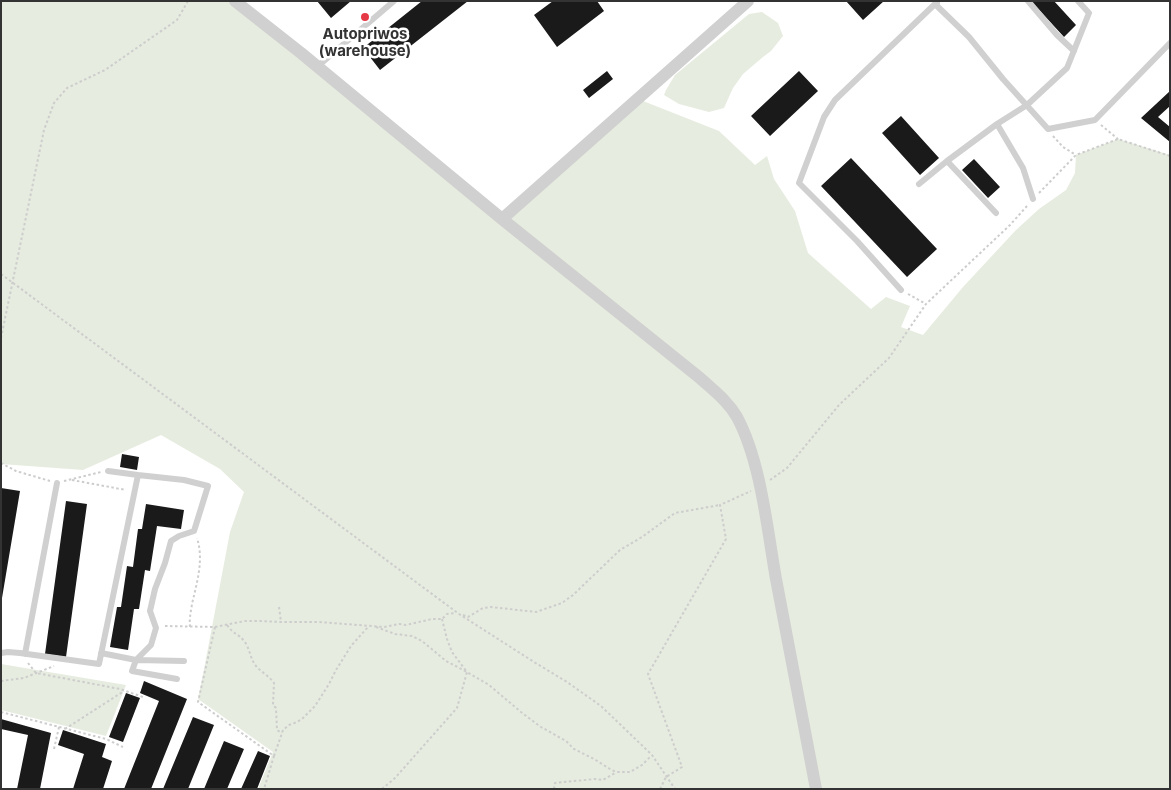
<!DOCTYPE html>
<html>
<head>
<meta charset="utf-8">
<style>
  body { margin:0 }
  #map { position:relative; width:1171px; height:790px; overflow:hidden; background:#fff; font-family:Inter,sans-serif }
  canvas { display:block }
  .frame { position:absolute; inset:0; border:2px solid #333; pointer-events:none }
</style>
</head>
<body>
<div id="map">
<canvas width="1171" height="790"></canvas>
<div class="frame"></div>
</div>
<script>
const c = document.querySelector('canvas').getContext('2d');
c.lineJoin = 'round';
function fill(path, color) {
  c.fillStyle = color;
  c.fill(path, 'evenodd');
}
function trace(path, color, width, dash) {
  c.strokeStyle = color;
  c.lineWidth = width;
  c.lineCap = dash ? 'butt' : 'round';
  c.setLineDash(dash || []);
  c.stroke(path);
}
function drawText(font, color, halo, rows, align = 'center') {
  c.font = font + ' Inter,sans-serif';
  c.lineWidth = 5;
  c.setLineDash([]);
  c.textBaseline = 'middle';
  c.strokeStyle = halo;
  c.fillStyle = color;
  for (const [text, x, y, turn = 0] of rows) {
    c.save();
    c.translate(x, y);
    c.rotate((+turn || 0) * Math.PI / 180);
    c.textAlign = isNaN(turn) ? turn : align;
    if (halo) c.strokeText(text, 0, 0);
    c.fillText(text, 0, 0);
    c.restore();
  }
}
const green = new Path2D(`
  M1,1H235L502,219L638,99L719,131L755,165L767,156L774,179L795,211L808,253L871,309L886,297L910,306L901,327L923,335L963,287L1016,230L1039,209L1066,190L1075,173L1076,155L1118,139L1170,155V789H258L273,752L198,699L205,664L230,532L244,492L220,469L161,435L83,470L1,464Z
  M762,12L778,23L783,36L771,51L763,57L743,74L733,88L724,108L709,112L679,104L664,95L666,90L675,75L749,14Z
  M1,664L126,685L106,736L1,710Z`);
const building = new Path2D(`
  M317,1H351L331,18Z
  M422,1H468L380,70L363,48Z
  M553,1H597L604,11L557,47L534,15Z
  M846,1H884L863,20Z
  M1031,1H1054L1076,25L1064,37Z
  M607,71L613,79L589,98L583,90Z
  M799,71L818,91L770,136L751,116Z
  M1170,91V106L1158,117L1170,127V142L1141,118Z
  M901,116L939,158L920,175L882,133Z
  M851,158L937,249L907,277L821,186Z
  M974,159L1000,187L988,198L962,170Z
  M122,454L139,457L137,470L120,467Z
  M1,488L20,491L2,598H1Z
  M66,501L87,504L66,657L45,654Z
  M146,504L184,510L181,529L157,526L150,571L145,570L139,609H134L128,650L110,647L117,607H121L127,566L133,567L138,529H142Z
  M144,681L187,699L151,789H124L159,701L140,693Z
  M126,693L140,698L123,742L109,737Z
  M193,717L214,725L188,789H163Z
  M1,719L51,733L40,789H17L28,735L1,729Z
  M63,730L106,744L102,757L112,761L103,789H73L84,754L58,745Z
  M224,741L244,749L227,789H204Z
  M258,751L270,756L257,789H241Z`);
const path = new Path2D(`
  M1101,125L1118,139
  M1053,136L1063,147L1076,155
  M1039,193L1076,155L1118,139L1170,156
  M1,274L459,614L534,662L567,682L601,706L652,755L675,789
  M908,294L926,304
  M1,338L44,130L54,103L67,88L105,70L177,20L188,1
  M1,463L16,471L50,481
  M72,480L126,490
  M770,480L787,468L839,405L889,358L926,304L1010,225L1027,206
  M64,481L101,472
  M279,607L281,622
  M463,615L468,617L483,608L491,607L536,612L562,603L573,595L620,550L642,537L675,513L720,505
  M227,625C233,634 239,634 244,641C250,648 250,659 256,666C261,672 269,676 274,683L273,705L276,708L277,730L282,733
  M165,626L215,627L245,621H261L281,622H319L384,627L399,624L406,625L432,619H442L447,614L456,613
  M190,627C189,618 191,612 192,604C197,582 204,560 197,538
  M215,627L198,702L274,756L264,789
  M376,627L395,634L412,636L422,641L446,661L467,672L489,685L521,712L541,727L566,741L574,749L594,759L610,769L616,772H630L642,765L651,756
  M28,663L36,673L120,689L143,697
  M1,681L24,678L54,666
  M1,712L106,739L123,747
  M65,729L124,691
  M54,749L59,727
  M274,756L283,730L289,725L297,722L302,719L315,706L329,684L336,670L351,646L368,627L367,626
  M382,789L395,778L457,708L467,672L452,652L447,639L442,619
  M554,789L555,783L595,779L603,780L615,773
  M660,789L666,777L682,767L648,674L726,539L720,505L751,491`);
const lane = new Path2D(`
  M1028,1L1057,35L1074,51
  M937,3L935,4L969,37L1003,79L1048,129L1095,120L1170,43
  M318,66L394,1
  M947,161L996,213
  M919,184L947,161L997,124
  M1033,199L1023,168L997,124L1027,105L1067,68L1089,13L1078,1
  M901,290L857,241L799,183L824,117L835,100L935,4
  M108,471L138,475
  M1,653L8,652L20,653L99,664L138,475L184,480L208,486L194,531L179,536L171,541L165,563L155,589L150,611L156,628L151,645L136,660
  M101,653L136,660L132,671L177,679
  M25,654L57,483
  M136,660L184,661`);
const street = new Path2D(`
  M235,1L301,53L502,219L700,378C713,390 728,401 737,417C761,462 767,528 776,579C789,649 803,719 816,789
  M502,219L748,1`);
const markers = [
  [365,17,5,"#e63946"]
];
const poiNames = [
  ["Autopriwos",365,34],
  ["(warehouse)",365,51]
];
fill(green, '#e6ecdf');
fill(building, '#1a1a1a');
trace(path, '#cdcdcd', 2, [2.5, 2.5]);
trace(lane, '#d0d0d0', 6);
trace(street, '#d0d0d0', 12);
for (const [x, y, r, color] of markers) {
  const dot = new Path2D();
  dot.arc(x, y, r, 0, 2 * Math.PI);
  c.fillStyle = color;
  c.fill(dot);
  trace(dot, '#fff', 2);
}
drawText('bold 15px', '#333', '#fff', poiNames);
</script>
</body>
</html>
